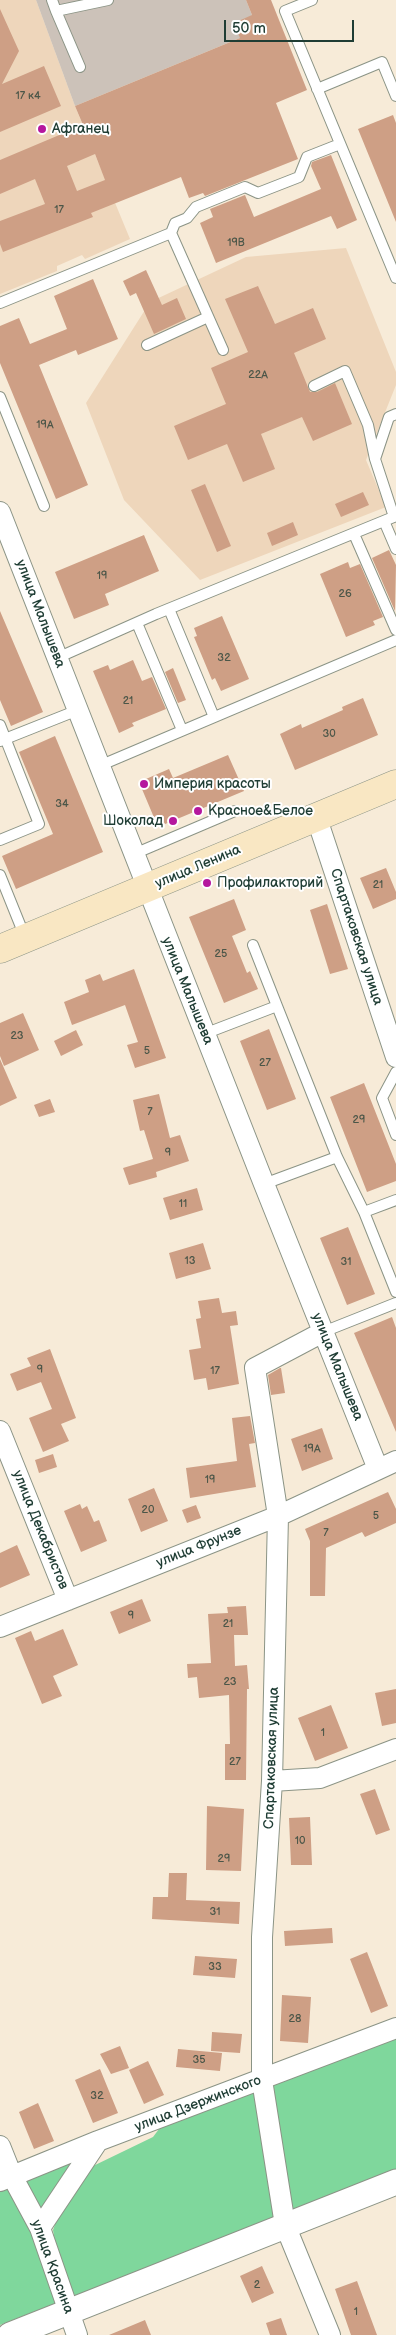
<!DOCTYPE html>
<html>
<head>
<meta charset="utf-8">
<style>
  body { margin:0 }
  #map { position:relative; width:396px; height:2335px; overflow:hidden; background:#f7ebd8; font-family:"Balsamiq Sans",sans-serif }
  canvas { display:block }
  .scale { position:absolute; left:224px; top:20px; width:130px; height:22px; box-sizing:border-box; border:2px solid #1f3d34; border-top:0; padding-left:6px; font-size:15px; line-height:18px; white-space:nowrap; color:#1f3d34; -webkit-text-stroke:4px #fff; paint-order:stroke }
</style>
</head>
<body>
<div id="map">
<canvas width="396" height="2335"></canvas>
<div class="scale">50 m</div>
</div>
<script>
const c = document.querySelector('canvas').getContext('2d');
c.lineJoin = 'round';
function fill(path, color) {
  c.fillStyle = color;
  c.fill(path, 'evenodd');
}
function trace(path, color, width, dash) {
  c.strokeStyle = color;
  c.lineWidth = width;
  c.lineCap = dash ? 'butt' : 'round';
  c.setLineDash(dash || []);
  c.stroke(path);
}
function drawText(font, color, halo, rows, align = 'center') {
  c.font = font + ' "Balsamiq Sans",sans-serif';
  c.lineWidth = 4;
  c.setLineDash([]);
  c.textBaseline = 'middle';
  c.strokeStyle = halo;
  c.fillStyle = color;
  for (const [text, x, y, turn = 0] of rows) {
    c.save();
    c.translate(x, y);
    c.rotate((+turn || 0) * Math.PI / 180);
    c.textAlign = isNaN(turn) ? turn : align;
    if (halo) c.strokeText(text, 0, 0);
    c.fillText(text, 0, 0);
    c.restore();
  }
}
const built = new Path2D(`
  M0,0H36L75,106L130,239L85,259L82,255L57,266V271L0,294Z
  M346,248L396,372V385L366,460L386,507L200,580L124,500L86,403L150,302L246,257Z`);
const industrial = new Path2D(`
  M36,0H246L252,15L240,38L75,106Z`);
const green = new Path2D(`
  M396,2034V2170L75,2296L59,2265L53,2230L63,2202L91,2167L153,2137L159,2129Z
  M85,2150L39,2213L21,2174Z
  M7,2182L28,2223L56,2303L0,2325V2184Z`);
const building = new Path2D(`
  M246,0H271L307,90L276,103L298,159L205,196L203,193L189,198L181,177L91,213L93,217L3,252L0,244V221L45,204L35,179L0,194V160L83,125L75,106L240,38L234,23L252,15ZM95,154L105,180L77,191L67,166Z
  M0,9L19,51L2,84L44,66L61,106L0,132Z
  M393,115L396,123V222L358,129Z
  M331,155L357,220L337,229L331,216L216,263L200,223L213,217L210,209L245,195L254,217L321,189L311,166L312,162Z
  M146,270L162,305L177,298L186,319L154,334L136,293L130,296L123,281Z
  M93,279L118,339L78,355L76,350L39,365L88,485L56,499L0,363V326L19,318L30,344L67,329L54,296Z
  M258,286L275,324L313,308L326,339L294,353L310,392H317L335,383L352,424L313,441L302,417L261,434L275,469L243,482L227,444L188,460L174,426L226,404L211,368L248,352L225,299Z
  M205,484L231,546L217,552L191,490Z
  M363,492L369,505L341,517L335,504Z
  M293,522L298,535L272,546L267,533Z
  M144,535L159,571L105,594L109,605L74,619L55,572Z
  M389,550L396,565L395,611L372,558Z
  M348,562L350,568L360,564L383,617L373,621L375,625L346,637L320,574Z
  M0,611L43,712L11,726L0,700Z
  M222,616L249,679L221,691L215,678L212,680L194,637L197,636L194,628Z
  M133,660L142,681L152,677L166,709L132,723L134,726L119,733L93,671L108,665L110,670Z
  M173,668L186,700L178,703L165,672Z
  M363,698L378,735L295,770L280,734L301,724L302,728L343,710L342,707Z
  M55,736L103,852L16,889L2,856L53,834L19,752Z
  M228,755L244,791L158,827L139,782L169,769L173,778Z
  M386,868L396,892V899L373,909L360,878Z
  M234,899L246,930L232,936L247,973L250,971L258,989L224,1003L189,917Z
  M327,904L348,969L330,974L310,910Z
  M134,969L166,1058L135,1068L127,1045L138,1042L125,1005L72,1025L64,1002L89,992L85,980L100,974L103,981Z
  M23,1013L39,1050L4,1066L0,1056V1023Z
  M269,1029L296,1099L267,1110L240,1041Z
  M76,1030L83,1045L61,1056L54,1041Z
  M0,1059L17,1098L0,1106Z
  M364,1083L396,1164V1181L367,1192L330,1097Z
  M159,1094L170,1138L180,1135L189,1161L156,1172L157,1177L129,1185L123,1168L153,1159L144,1130L140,1131L133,1100Z
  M50,1099L55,1112L39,1117L34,1105Z
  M197,1188L203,1210L170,1220L163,1198Z
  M348,1227L375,1294L347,1305L320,1238Z
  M203,1243L211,1269L176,1279L169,1253Z
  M219,1298L222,1313L236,1311L238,1325L230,1326L239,1384L208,1390L206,1378L194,1380L189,1350L201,1348L196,1319L201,1318L198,1301Z
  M392,1317L396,1328V1432L354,1333Z
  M50,1349L76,1418L61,1424L69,1441L43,1452L29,1418L52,1409L41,1382L17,1391L10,1374L31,1366L27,1358Z
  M280,1368H281L285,1393L271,1395L268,1375Z
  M250,1416L255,1443L249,1444L256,1487L190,1498L186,1468L237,1461L232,1418Z
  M322,1428L333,1459L302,1471L291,1439Z
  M53,1454L57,1467L39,1473L35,1460Z
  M154,1488L168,1521L141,1532L128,1499Z
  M388,1492L396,1509V1523L365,1537L362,1532L326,1548L325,1596H310V1541L305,1529Z
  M80,1504L82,1509L87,1506L94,1522L99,1520L107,1541L81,1552L64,1511Z
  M196,1505L201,1518L187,1523L182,1510Z
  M17,1545L30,1575L0,1588V1553Z
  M142,1599L151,1621L119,1634L110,1612Z
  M246,1606L248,1635H234L235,1666L247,1665L249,1689H247L246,1780H225V1744H230L229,1695L199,1698L197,1677L188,1678L187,1664L211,1663L208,1614L228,1613L227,1607Z
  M63,1629L78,1665L53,1676L62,1696L42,1704L15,1638L31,1631L35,1641Z
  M396,1689V1723L382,1726L375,1693Z
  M331,1705L348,1748L315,1761L298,1718Z
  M375,1789L390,1830L376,1835L360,1794Z
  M207,1806L244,1809L241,1871L206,1870Z
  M310,1817L312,1865H291L289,1818Z
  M169,1873H187L186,1900L240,1902L239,1924L152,1919L153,1897H168Z
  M332,1928L333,1943L285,1946L284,1931Z
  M367,1952L388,2006L371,2013L350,1959Z
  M195,1956L237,1959L235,1978L193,1975Z
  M282,1995L311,1997L308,2043L280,2041Z
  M212,2032L242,2034L240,2053L211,2051Z
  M120,2046L129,2068L111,2074L100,2054Z
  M178,2049L222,2053L220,2071L176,2067Z
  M148,2061L164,2095L144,2104L129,2070Z
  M100,2069L118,2113L93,2123L75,2080Z
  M38,2103L54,2141L34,2149L19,2112Z
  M262,2266L274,2293L252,2303L240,2276Z
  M357,2281L377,2335H351L335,2289Z
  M281,2318L287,2335H270L266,2323Z
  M145,2320L151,2335H109Z`);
const service = new Path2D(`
  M52,0L56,11L108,0
  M312,0L285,11L396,278
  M56,11L80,67
  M317,89L382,62L396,96
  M171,233L175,223L187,218L196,207L245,187L258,193L299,177L307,157L340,144
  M0,303L171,233L223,350
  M147,345L208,317
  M314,386L345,371L368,425L375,459
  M0,397L44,506
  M394,517L375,459L389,417L396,414
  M384,521L396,549
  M354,534L396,630
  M169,609L214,717
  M137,623L182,730
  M57,658L156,614L396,516
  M0,725L39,824L0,840
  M0,741L78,710
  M99,766L396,640
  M134,854L235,811
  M0,875L25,937
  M277,1006L337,1157L364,1212
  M204,1034L277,1006L253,945
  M396,1072L382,1098L396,1135
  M264,1184L337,1157
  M396,1200L364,1212L396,1292
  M323,1332L396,1303`);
const minor = new Path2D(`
  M0,512L264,1184L378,1469
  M316,816L396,1057
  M323,1332L255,1368L278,1516L272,1781L262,1937V2080L285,2225L330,2335
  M0,1431L68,1600
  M0,1627L278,1516L396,1461
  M272,1781L320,1778L396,1749
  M0,2146L12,2176L40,2228L77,2335
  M0,2181L98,2141L396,2028
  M40,2228L98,2141`);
const tertiary = new Path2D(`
  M10,2335L396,2182`);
const secondary = new Path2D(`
  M0,949L396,784`);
const markers = [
  [42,129,5,"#b5179e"],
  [144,784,5,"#b5179e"],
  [198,811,5,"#b5179e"],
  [173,821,5,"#b5179e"],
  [207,883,5,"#b5179e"]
];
const numberNames = [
  ["17 к4",28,96],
  ["17",59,210],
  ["19В",236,243],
  ["22А",258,375],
  ["19А",45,425],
  ["19",102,576],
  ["26",345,594],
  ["32",224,658],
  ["21",128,701],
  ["30",329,734],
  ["34",62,804],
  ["21",378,885],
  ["25",221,954],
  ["23",17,1036],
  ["5",147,1051],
  ["27",265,1063],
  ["7",150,1112],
  ["29",359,1120],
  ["9",168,1153],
  ["11",183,1204],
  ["13",190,1261],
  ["31",346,1262],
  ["9",40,1370],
  ["17",215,1371],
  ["19А",312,1449],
  ["19",210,1480],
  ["20",148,1510],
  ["5",376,1516],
  ["7",326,1533],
  ["9",131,1616],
  ["21",228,1624],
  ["23",230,1682],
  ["1",323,1733],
  ["27",235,1762],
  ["10",300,1841],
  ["29",224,1859],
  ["31",215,1912],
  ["33",215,1967],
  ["28",295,2019],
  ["35",199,2060],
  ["32",97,2096],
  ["2",257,2285],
  ["1",356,2312]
];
const poiNames = [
  ["Афганец",52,129],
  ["Империя красоты",154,784],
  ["Красное&Белое",208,811],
  ["Шоколад",163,821,"right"],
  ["Профилакторий",217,883]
];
const streetNames = [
  ["улица Малышева",40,614,69],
  ["улица Ленина",198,867,-23],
  ["Спартаковская улица",356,937,72],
  ["улица Малышева",187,991,68],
  ["улица Малышева",337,1367,68],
  ["улица Декабристов",40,1530,68],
  ["улица Фрунзе",199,1547,-22],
  ["Спартаковская улица",272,1758,-88],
  ["улица Дзержинского",198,2104,-21],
  ["улица Красина",52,2267,70]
];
fill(built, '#eed6bb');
fill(industrial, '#ccc2b9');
fill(green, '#7fd79c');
fill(building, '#ce9f85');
trace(service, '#8b9486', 12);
trace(minor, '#8b9486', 22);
trace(tertiary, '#8b9486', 27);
trace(secondary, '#8b9486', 29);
trace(service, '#fff', 10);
trace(minor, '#fff', 20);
trace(tertiary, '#fff', 25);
trace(secondary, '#f9e7c3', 28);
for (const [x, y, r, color] of markers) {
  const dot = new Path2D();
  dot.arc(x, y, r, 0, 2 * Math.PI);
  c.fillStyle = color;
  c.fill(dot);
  trace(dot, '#fff', 2);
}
drawText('11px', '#4b5648', null, numberNames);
drawText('14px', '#1f3d34', '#fff', poiNames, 'left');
drawText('14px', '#1f3d34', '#fff', streetNames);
</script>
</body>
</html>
